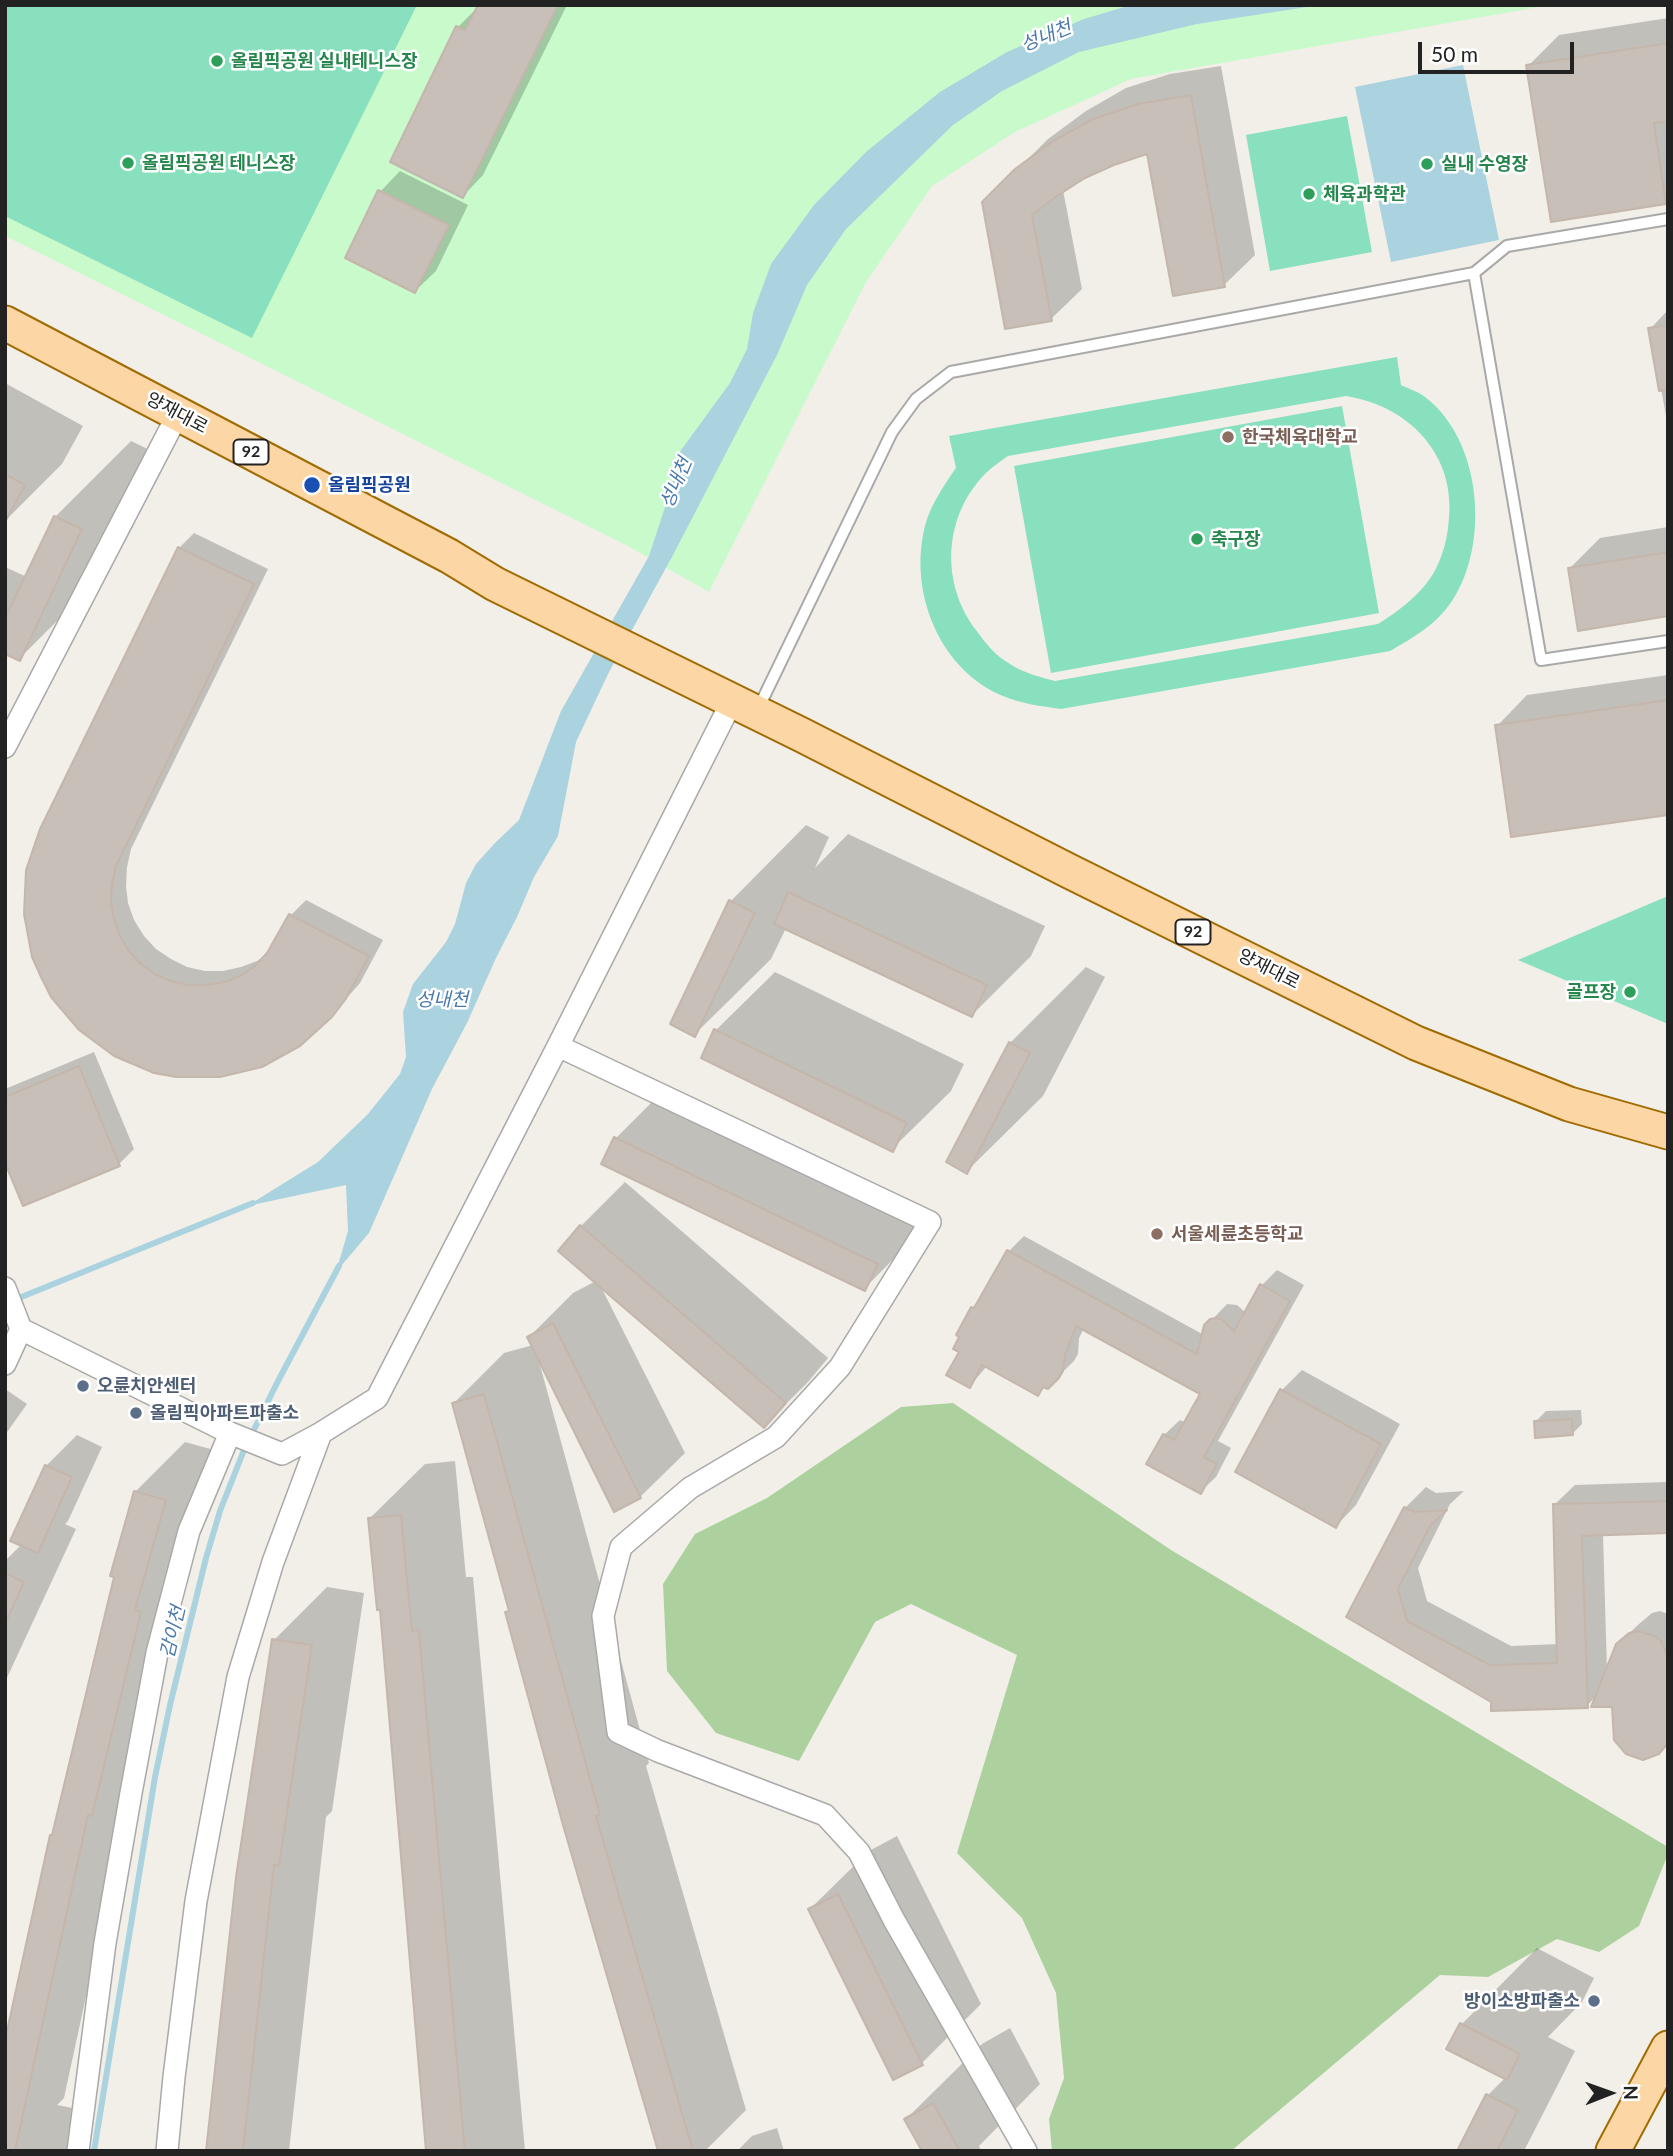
<!DOCTYPE html>
<html>
<head>
<meta charset="utf-8">
<style>
  body { margin:0 }
  #map { position:relative; width:1673px; height:2156px; overflow:hidden; background:#f2efe9; font-family:Lato,sans-serif }
  canvas { display:block }
  .frame { position:absolute; inset:0; border:7px solid #222; pointer-events:none }
  .north { position:absolute; left:1575px; top:2058px; width:70px; height:70px; -webkit-text-stroke:5px #fff; paint-order:stroke; rotate:89deg; font-size:19px; font-weight:700; line-height:28px; text-align:center; color:#222 }
  .north::after { content:''; display:block; margin:auto; width:24px; height:32px; background:#222; clip-path:polygon(50% 0,100% 100%,50% 72%,0 100%) }
  .scale { position:absolute; left:1418px; top:42px; width:156px; height:32px; box-sizing:border-box; border:4px solid #222; border-top:0; padding-left:9px; font-size:21px; line-height:24px; white-space:nowrap; color:#222; -webkit-text-stroke:5px #fff; paint-order:stroke }
</style>
</head>
<body>
<div id="map">
<canvas width="1673" height="2156"></canvas>
<div class="frame"></div>
<div class="north">N</div>
<div class="scale">50 m</div>
</div>
<script>
const c = document.querySelector('canvas').getContext('2d');
c.lineJoin = 'round';
function fill(path, color) {
  c.fillStyle = color;
  c.fill(path, 'evenodd');
}
function trace(path, color, width, dash) {
  c.strokeStyle = color;
  c.lineWidth = width;
  c.lineCap = dash ? 'butt' : 'round';
  c.setLineDash(dash || []);
  c.stroke(path);
}
function drawText(font, color, halo, rows, align = 'center') {
  c.font = font + ' Lato,"Noto Sans KR",sans-serif';
  c.lineWidth = 5;
  c.setLineDash([]);
  c.textBaseline = 'middle';
  c.strokeStyle = halo;
  c.fillStyle = color;
  for (const [text, x, y, turn = 0] of rows) {
    c.save();
    c.translate(x, y);
    c.rotate((+turn || 0) * Math.PI / 180);
    c.textAlign = isNaN(turn) ? turn : align;
    if (halo) c.strokeText(text, 0, 0);
    c.fillText(text, 0, 0);
    c.restore();
  }
}
const forest = new Path2D(`
  M953,1403L1171,1550L1668,1847V1854L1639,1926L1599,1952L1557,1939L1488,1977L1440,1975L1231,2151H1052L1049,2119L1064,2078L1056,1993L1022,1918L957,1853L1017,1655L911,1604L875,1622L799,1761L716,1733L667,1671L663,1584L695,1534L767,1498L901,1407Z`);
const park = new Path2D(`
  M5,5H1550L1131,79L1015,132L932,186L866,282L709,592L626,545L5,236Z`);
const pitch = new Path2D(`
  M5,5H417L252,338L5,216Z
  M1347,116L1372,252L1270,271L1246,135Z
  M1397,357L1401,385C1409,389 1419,392 1425,397C1482,440 1490,544 1452,601C1436,625 1414,637 1390,651L1061,709C1041,706 1022,704 1003,696C942,671 911,598 923,535C927,510 942,488 956,468L949,436ZM1346,396C1413,407 1459,459 1448,528C1446,544 1441,560 1433,574C1419,596 1400,610 1378,624L1055,681C1040,677 1024,673 1010,664C996,656 985,643 976,630C940,583 943,515 987,472C993,466 1001,461 1008,456Z
  M1342,406L1379,613L1051,673L1014,466Z
  M1668,896V1024L1518,960Z`);
const water = new Path2D(`
  M1131,5H1320L1197,24L1079,52L1002,91L953,125L846,229L807,285L777,355L673,555L609,672L576,742L558,836L534,877L517,917L496,958L467,1023L432,1089L369,1233L336,1272L348,1231L346,1185L247,1206L318,1162L368,1114L400,1074L406,1057L403,1012L413,984L446,942L455,924L466,883L476,864L495,843L519,820L561,711L649,556L671,489L679,453L730,383L747,349L753,313L771,264L814,205L866,152L940,92L1007,52L1084,19Z
  M1463,65L1499,240L1391,262L1355,87Z`);
const shadow = new Path2D(`
  M480,5H567L483,175L463,196L458,27Z
  M1668,18V200L1666,202L1528,66L1559,35Z
  M1221,66L1255,255L1224,285L1148,152L1114,163L1084,177L1063,190L1082,289L1051,319L984,203L1048,139L1086,111L1126,88L1170,74Z
  M400,171L468,205L436,271L415,291L380,192Z
  M1668,310V427L1650,329Z
  M5,383L83,426L62,464L5,521Z
  M131,441L156,453L95,583L19,659L5,652V567L27,577L55,517Z
  M1668,527V614L1569,569L1600,538Z
  M194,533L268,569L131,849L127,867L126,886L128,903L134,920L144,936L156,949L171,959L187,967L205,971H223L241,967L257,961L269,953L291,915L306,900L383,940L360,983L332,1015L80,1029L179,548Z
  M1668,675V813L1497,726L1527,695Z
  M806,825L829,837L815,868L848,834L1045,926L1031,956L972,1015L786,928L771,959L695,1034L731,901Z
  M1086,967L1105,977L1043,1096L967,1171L1010,1043Z
  M775,972L964,1064L951,1091L892,1149L716,1030Z
  M94,1052L134,1149L119,1164L5,1159V1089Z
  M660,1094L920,1219L908,1244L864,1289L616,1138Z
  M625,1182L828,1358L808,1382L764,1426L600,1285L685,1453L640,1497L542,1364L540,1365L649,1763L646,1766L746,2110L705,2151H660L454,1403L504,1353L533,1345L529,1337L573,1293L596,1281L581,1226Z
  M1024,1236L1204,1335L1206,1326L1227,1304L1237,1305L1246,1313L1262,1285L1277,1270L1304,1285L1218,1441L1231,1448L1216,1477L1200,1492L1164,1435L1180,1420L1186,1423L1202,1393L1084,1328L1079,1338L1078,1354L1074,1361L1047,1387L1045,1386L1037,1393L987,1366L970,1386L961,1351L973,1308L982,1298L1009,1251Z
  M1302,1370L1400,1424L1356,1505L1336,1526L1282,1390Z
  M5,1389L27,1404L5,1435Z
  M1581,1410L1582,1424L1572,1434L1536,1421L1546,1411Z
  M77,1435L102,1447L68,1521L65,1524L76,1529L5,1682V1561L22,1544L46,1466Z
  M185,1442L214,1450L190,1562L141,1764L135,1770L64,2098L57,2105L83,2110L75,2151H14L16,2148L5,2149L51,1835L55,1832L135,1492Z
  M455,1461L466,1577H473L525,2151H428L382,1608L370,1518L425,1464Z
  M1668,1482V1532L1603,1534L1607,1671L1617,1645L1639,1624L1652,1613L1660,1611L1668,1614V1743L1597,1695L1587,1706L1492,1701L1349,1616L1405,1508L1426,1487L1436,1493L1464,1491L1450,1504L1418,1568L1427,1601L1511,1646L1559,1644L1554,1505L1575,1485Z
  M327,1587L364,1593L332,1811L326,1817L289,2151H208L274,1640Z
  M897,1836L981,2004L922,2063L894,2077L810,1909L869,1851Z
  M1537,1948L1594,1978L1582,2002L1548,2037L1575,2051L1524,2151H1459L1488,2095L1505,2078L1462,2024Z
  M1010,2028L1040,2084L979,2146L981,2151H924L906,2119L982,2044Z
  M777,2128L784,2151H737L752,2136Z`);
const stream = new Path2D(`
  M14,1300L253,1203
  M94,2151L155,1777L170,1705L206,1558L220,1511L244,1450L277,1383L339,1266`);
const building = new Path2D(`
  M478,5H558L463,198L390,162L456,26L465,30Z
  M1668,43V122L1654,123L1666,204L1551,222L1526,65Z
  M1191,95L1225,287L1173,296L1147,154L1114,165L1085,178L1057,196L1032,215L1052,321L1005,329L982,202L1015,169L1053,141L1093,119L1138,104Z
  M378,190L449,225L415,293L345,258Z
  M1668,325V390L1659,391L1648,328Z
  M5,474L25,485L5,522Z
  M54,516L82,529L20,661L5,654V618Z
  M178,547L254,584L116,866L112,884L111,902L114,919L120,936L129,951L141,964L155,974L171,981L189,985H206L224,982L240,976L255,966L267,953L289,914L369,956L345,1000L332,1017L300,1046L262,1067L220,1077H176L154,1073L114,1056L79,1030L51,997L41,977L32,957L24,914L26,870L40,829Z
  M1668,552V616L1578,631L1568,568Z
  M1668,700V815L1511,837L1495,725Z
  M788,892L987,985L972,1017L774,924Z
  M729,900L755,913L695,1037L670,1024Z
  M714,1029L907,1123L893,1152L701,1058Z
  M1009,1042L1030,1053L967,1174L946,1162Z
  M79,1066L120,1166L23,1206L5,1163V1097Z
  M614,1137L878,1264L865,1291L601,1164Z
  M580,1225L786,1403L764,1428L558,1251Z
  M1007,1250L1197,1354L1204,1325L1210,1319L1216,1318L1222,1319L1234,1331L1260,1284L1290,1301L1204,1457L1217,1464L1201,1494L1146,1464L1163,1434L1174,1440L1200,1394L1076,1326L1065,1355L1063,1371L1059,1378L1048,1389L1043,1387L1038,1396L982,1365L970,1388L946,1375L959,1352L953,1349L959,1337L956,1335L971,1307L974,1308Z
  M553,1323L641,1498L614,1512L527,1337Z
  M1280,1389L1381,1444L1336,1528L1235,1472Z
  M484,1394L600,1815L596,1816L693,2151H658L563,1825L505,1612L509,1611L452,1403Z
  M1572,1419L1573,1435L1535,1438L1534,1421Z
  M45,1465L72,1477L38,1553L10,1541Z
  M134,1491L166,1500L135,1610L141,1612L92,1816L88,1815L15,2151H5V2040L50,1835H52L114,1577L110,1576Z
  M1668,1501V1533L1582,1536L1588,1708L1491,1711V1702L1346,1617L1404,1507L1415,1512L1447,1510L1430,1526L1398,1589L1407,1621L1490,1665L1557,1663L1553,1504Z
  M401,1515L412,1631L419,1630L465,2151H426L380,1610H377L368,1518Z
  M5,1573L24,1582L5,1624Z
  M1638,1631L1655,1636L1661,1641L1668,1658V1743L1659,1754L1643,1760L1626,1754L1614,1740L1612,1707H1591L1616,1644L1629,1633Z
  M272,1639L312,1645L279,1866L274,1865L243,2151H206L236,1877Z
  M838,1894L923,2065L893,2080L808,1909Z
  M1460,2023L1520,2054L1507,2080L1446,2049Z
  M1486,2094L1518,2110L1497,2151H1457Z
  M933,2103L960,2151H922L904,2119Z`);
const service = new Path2D(`
  M1474,273L1541,660L1668,641
  M758,709L892,432L916,399L951,372L1474,273L1507,246L1668,219`);
const minor = new Path2D(`
  M5,747L178,414
  M558,1046L930,1222L840,1367L776,1437L690,1488L621,1547L603,1616L618,1732L658,1751L825,1815L859,1852L894,1920L1026,2151
  M5,1288L21,1329L230,1433L282,1454L321,1433L377,1398L558,1046L732,701
  M5,1364L21,1329
  M78,2151L105,1943L131,1793L157,1653L189,1531L230,1433
  M167,2151L174,2077L196,1901L238,1677L273,1562L321,1433`);
const primary = new Path2D(`
  M5,323L449,556L495,584L802,735L1069,871L1416,1043L1569,1104L1668,1132
  M1613,2151L1668,2048`);
const markers = [
  [217,61,7,"#2e9e5b"],
  [128,163,7,"#2e9e5b"],
  [1427,164,7,"#2e9e5b"],
  [1309,194,7,"#2e9e5b"],
  [1228,437,7,"#8d6e63"],
  [312,485,9,"#1a4fb4"],
  [1197,539,7,"#2e9e5b"],
  [1630,992,7,"#2e9e5b"],
  [1157,1234,7,"#8d6e63"],
  [83,1386,7,"#5c6f8a"],
  [136,1413,7,"#5c6f8a"],
  [1594,2001,7,"#5c6f8a"]
];
const shields = [
  [251,452,35],
  [1193,932,35]
];
const shieldNames = [
  ["92",251,452],
  ["92",1193,932]
];
const leisureNames = [
  ["올림픽공원 실내테니스장",231,61],
  ["올림픽공원 테니스장",142,163],
  ["실내 수영장",1441,164],
  ["체육과학관",1323,194],
  ["축구장",1211,539],
  ["골프장",1616,992,"right"]
];
const streetNames = [
  ["양재대로",177,413,28],
  ["양재대로",1269,969,27]
];
const educationNames = [
  ["한국체육대학교",1242,437],
  ["서울세륜초등학교",1171,1234]
];
const transitNames = [
  ["올림픽공원",328,485]
];
const serviceNames = [
  ["오륜치안센터",97,1386],
  ["올림픽아파트파출소",150,1413],
  ["방이소방파출소",1580,2001,"right"]
];
const waterNames = [
  ["성내천",1046,36,-22],
  ["성내천",676,483,-67],
  ["성내천",442,1000],
  ["감이천",173,1632,-77]
];
fill(forest, '#add19e');
fill(park, '#c8facc');
fill(pitch, '#88e0be');
fill(water, '#aad3df');
fill(shadow, '#0003');
trace(stream, '#aad3df', 6);
fill(building, '#c7bfb8');
trace(building, '#c4b6ab', 2);
trace(service, '#a9a9a9', 14);
trace(minor, '#a9a9a9', 24);
trace(primary, '#a06b00', 37);
trace(service, '#fff', 10);
trace(minor, '#fff', 21);
trace(primary, '#fcd6a4', 33);
for (const [x, y, r, color] of markers) {
  const dot = new Path2D();
  dot.arc(x, y, r, 0, 2 * Math.PI);
  c.fillStyle = color;
  c.fill(dot);
  trace(dot, '#fff', 2.5);
}
for (const [x, y, w] of shields) {
  const box = new Path2D();
  box.roundRect(x - w / 2, y - 12.5, w, 25, 5);
  c.fillStyle = '#fff';
  c.fill(box);
  trace(box, '#222', 2);
}
drawText('bold 16px', '#222', null, shieldNames);
drawText('bold 18px', '#27864d', '#fff', leisureNames, 'left');
drawText('18px', '#222', '#fff', streetNames);
drawText('bold 18px', '#785e54', '#fff', educationNames, 'left');
drawText('bold 18px', '#164399', '#fff', transitNames, 'left');
drawText('bold 18px', '#4e5e75', '#fff', serviceNames, 'left');
drawText('italic 19px', '#4a7aab', '#fff', waterNames);
</script>
</body>
</html>
